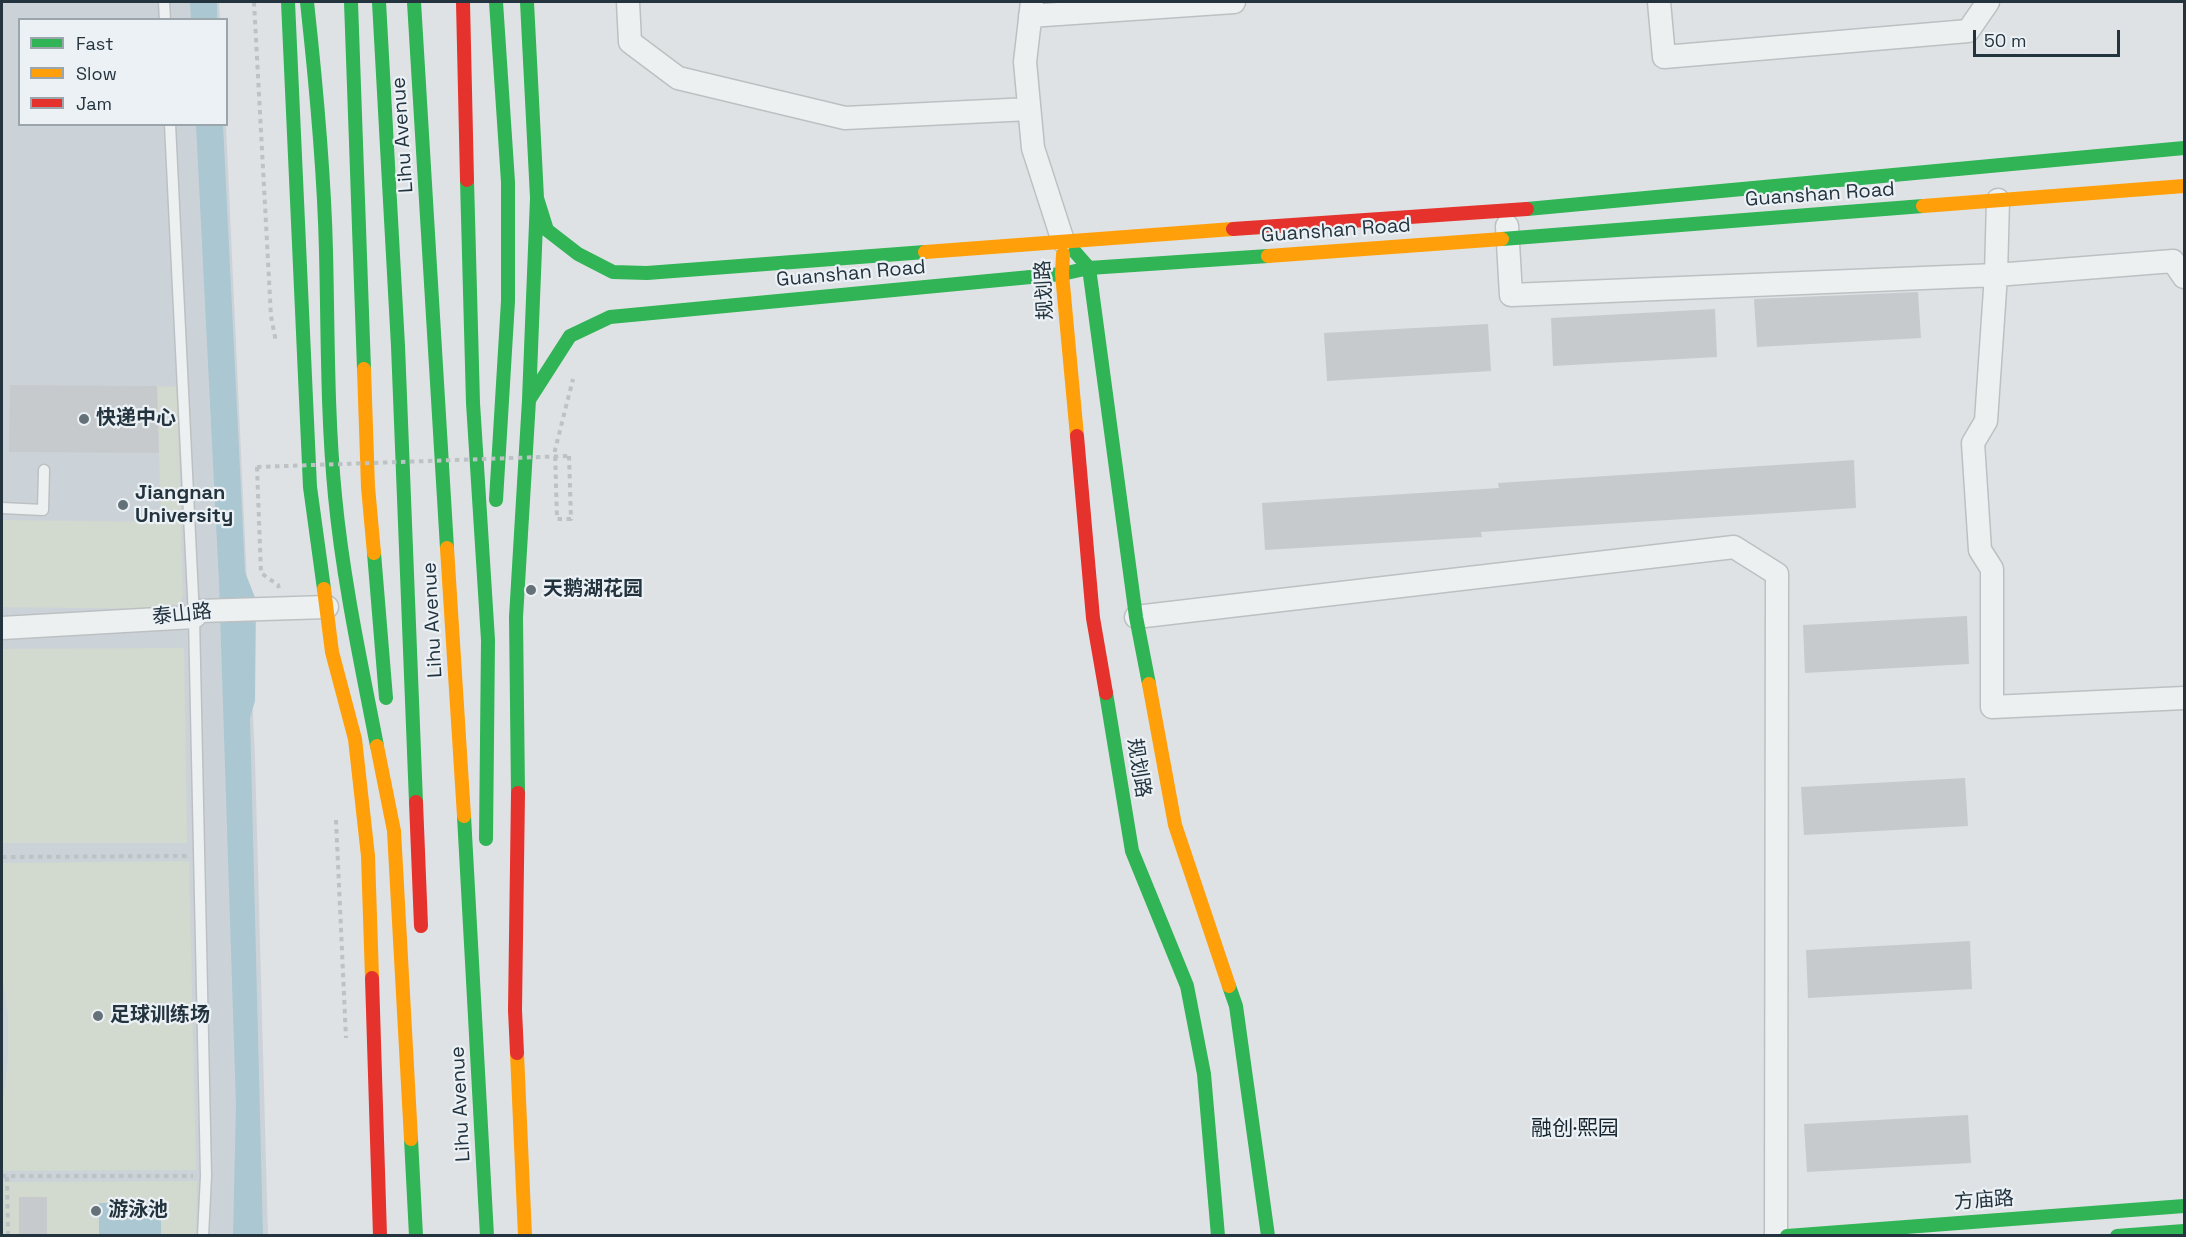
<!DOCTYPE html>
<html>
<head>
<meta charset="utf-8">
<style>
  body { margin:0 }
  #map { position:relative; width:2186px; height:1237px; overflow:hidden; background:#dfe2e4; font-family:"Space Grotesk",sans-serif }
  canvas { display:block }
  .frame { position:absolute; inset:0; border:3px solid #24343f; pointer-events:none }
  .legend { position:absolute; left:18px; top:18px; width:210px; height:108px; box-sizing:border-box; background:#ebf1f5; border:2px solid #9ba5ac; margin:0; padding:8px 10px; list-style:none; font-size:18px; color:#24343f }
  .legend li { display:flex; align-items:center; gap:12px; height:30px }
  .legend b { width:30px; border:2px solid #9ba5ac }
  .scale { position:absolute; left:1973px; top:30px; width:147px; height:27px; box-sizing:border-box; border:3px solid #24343f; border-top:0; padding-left:8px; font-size:18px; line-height:21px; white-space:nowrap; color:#24343f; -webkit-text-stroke:4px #ebf1f5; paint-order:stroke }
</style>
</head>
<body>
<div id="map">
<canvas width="2186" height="1237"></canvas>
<div class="frame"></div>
<ul class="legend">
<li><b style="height:8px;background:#30b455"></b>Fast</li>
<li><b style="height:8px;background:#ff9f0a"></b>Slow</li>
<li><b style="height:8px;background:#e5322d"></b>Jam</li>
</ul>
<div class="scale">50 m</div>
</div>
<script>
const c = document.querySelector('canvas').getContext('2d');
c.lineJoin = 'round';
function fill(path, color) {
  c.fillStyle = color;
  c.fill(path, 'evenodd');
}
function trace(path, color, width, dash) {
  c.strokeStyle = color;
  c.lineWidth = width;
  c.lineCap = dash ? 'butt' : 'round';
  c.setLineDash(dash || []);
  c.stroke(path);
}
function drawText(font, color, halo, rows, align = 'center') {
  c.font = font + ' "Space Grotesk","Noto Sans SC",sans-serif';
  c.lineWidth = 4.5;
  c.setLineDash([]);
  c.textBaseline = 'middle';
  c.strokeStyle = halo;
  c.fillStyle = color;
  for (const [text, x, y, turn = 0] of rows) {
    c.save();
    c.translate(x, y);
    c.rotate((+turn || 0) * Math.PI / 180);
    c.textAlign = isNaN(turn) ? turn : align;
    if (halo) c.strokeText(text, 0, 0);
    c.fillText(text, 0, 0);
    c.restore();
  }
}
const built = new Path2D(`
  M2,2H219L220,19L20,20V124L226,125L255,758L268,1235L2,1236Z`);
const green = new Path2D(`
  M157,386L177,387L183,595L179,606L170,609L2,607V520L161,522Z
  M184,648L187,843H2V649Z
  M189,861L196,1170L2,1171V1109L8,1056V1015L2,973V863Z
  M197,1181L196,1235H2V1182Z`);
const water = new Path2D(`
  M190,2H217V19H191Z
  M196,125H223L245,572L256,600L255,701L250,718L263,1235H233L236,1105L219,582Z
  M99,1203H161V1235H99Z`);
const building = new Path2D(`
  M1918,292L1921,338L1757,347L1754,299Z
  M1715,309L1717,357L1553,366L1551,318Z
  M1488,324L1491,371L1327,381L1324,333Z
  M10,385L157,386L159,453L9,452Z
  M1854,460L1856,508L1481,532L1482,537L1265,550L1262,503L1499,488L1498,483Z
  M1967,616L1969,664L1805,673L1803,625Z
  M1965,778L1968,826L1804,835L1801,787Z
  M1970,941L1972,989L1808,998L1806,950Z
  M1968,1115L1971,1163L1807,1172L1804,1124Z
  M19,1197H47V1236H19Z`);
const path = new Path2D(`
  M254,2L271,316L276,342
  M569,456L571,519H557L555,450L573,379
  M257,467L261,573L278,585L279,588
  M336,820L346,1038
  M2,857L187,856
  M2,1176H193
  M7,1177L8,1236`);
const lane = new Path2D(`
  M164,2L165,20
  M170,124L194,617L206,1176L203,1236
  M2,508L43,510L44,470`);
const street = new Path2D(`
  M628,2L630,42L678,78L845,118L1029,109
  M1032,2L1025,62L1033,148L1063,241
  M1659,2L1664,57L1968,31L1988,2
  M1030,16L1234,2
  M1998,200L1996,275L1986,421L1973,443L1980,550L1992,569V707L2184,698
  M1507,226L1511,295L1996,275L2173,261L2184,277
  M1136,617L1734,547L1777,574L1776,1236
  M2,628L194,617L200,611L327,607`);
const fast = new Path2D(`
  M288,2L310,487L324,589
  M307,2C316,84 324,168 326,251C328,332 327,414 335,496C343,580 361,663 377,746
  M351,2L364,369
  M379,2L398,346L416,802
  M414,2L447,548
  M496,2L508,182V301L496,500
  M467,180L473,403L488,640L486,839
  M537,198L547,230L578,254L613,272L647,273L925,252
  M1527,209L2184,148
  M1502,239L1923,206
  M1075,252L1089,268L1136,617L1149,684
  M529,400L570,336L610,317L1062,274L1089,268L1268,256
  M374,553L386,698
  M1106,693L1132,851L1187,986L1204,1074L1218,1236
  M518,793L516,617L529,400L537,198L527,2
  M464,816L487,1236
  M1229,986L1236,1006L1268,1236
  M411,1139L416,1236
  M1787,1236L2184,1206
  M2117,1236L2184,1231`);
const slow = new Path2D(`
  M1923,206L2184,186
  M925,252L1233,229
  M1063,254L1062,274L1077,436
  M1268,256L1502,239
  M364,369L368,487L374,553
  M447,548L464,816
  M324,589L332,652L355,739L368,856L372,978
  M1149,684L1175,825L1229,986
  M377,746L394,831L411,1139
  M517,1053L525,1236`);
const jam = new Path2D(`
  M463,2L467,180
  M1233,229L1527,209
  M1077,436L1093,618L1106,693
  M416,802L421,926
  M372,978L380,1236
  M517,1053L515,1010L518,793`);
const pathBridge = new Path2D(`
  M257,467L569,456`);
const markers = [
  [84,419,6,"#657179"],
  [123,505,6,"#657179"],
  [531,590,6,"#657179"],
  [98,1016,6,"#657179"],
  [96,1211,6,"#657179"]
];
const streetNames = [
  ["Lihu Avenue",403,135,-94],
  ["Guanshan Road",1820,195,-4],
  ["Guanshan Road",1336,231,-4],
  ["Guanshan Road",851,274,-5],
  ["规划路",1045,290,-93],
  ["泰山路",182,615,-6],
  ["Lihu Avenue",433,620,-93],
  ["规划路",1138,768,81],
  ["Lihu Avenue",461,1104,-93],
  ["方庙路",1984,1201,-4]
];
const poiNames = [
  ["快递中心",96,419],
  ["Jiangnan",135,494],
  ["University",135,517],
  ["天鹅湖花园",543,590],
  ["足球训练场",110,1016],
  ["游泳池",108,1211]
];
const neighbourhoodNames = [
  ["融创·熙园",1575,1129]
];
fill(built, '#ccd3d8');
fill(green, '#d2d9ce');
fill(water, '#aac7d2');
fill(building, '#c7cacc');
trace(lane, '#bdc0c2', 13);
trace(street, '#bdc0c2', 25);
trace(path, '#bdc2c4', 4, [4.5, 4.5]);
trace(lane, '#edf0f1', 10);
trace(street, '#edf0f1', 22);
trace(fast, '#30b455', 14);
trace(slow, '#ff9f0a', 14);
trace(jam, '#e5322d', 14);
trace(pathBridge, '#bdc2c4', 4, [4.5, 4.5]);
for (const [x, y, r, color] of markers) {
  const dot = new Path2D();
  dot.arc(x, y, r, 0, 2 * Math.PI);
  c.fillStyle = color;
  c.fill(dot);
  trace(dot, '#ebf1f5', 2);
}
drawText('20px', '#24343f', '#ebf1f5', streetNames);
drawText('bold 20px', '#24343f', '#ebf1f5', poiNames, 'left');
drawText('21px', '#17252f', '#ebf1f5', neighbourhoodNames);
</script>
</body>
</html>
